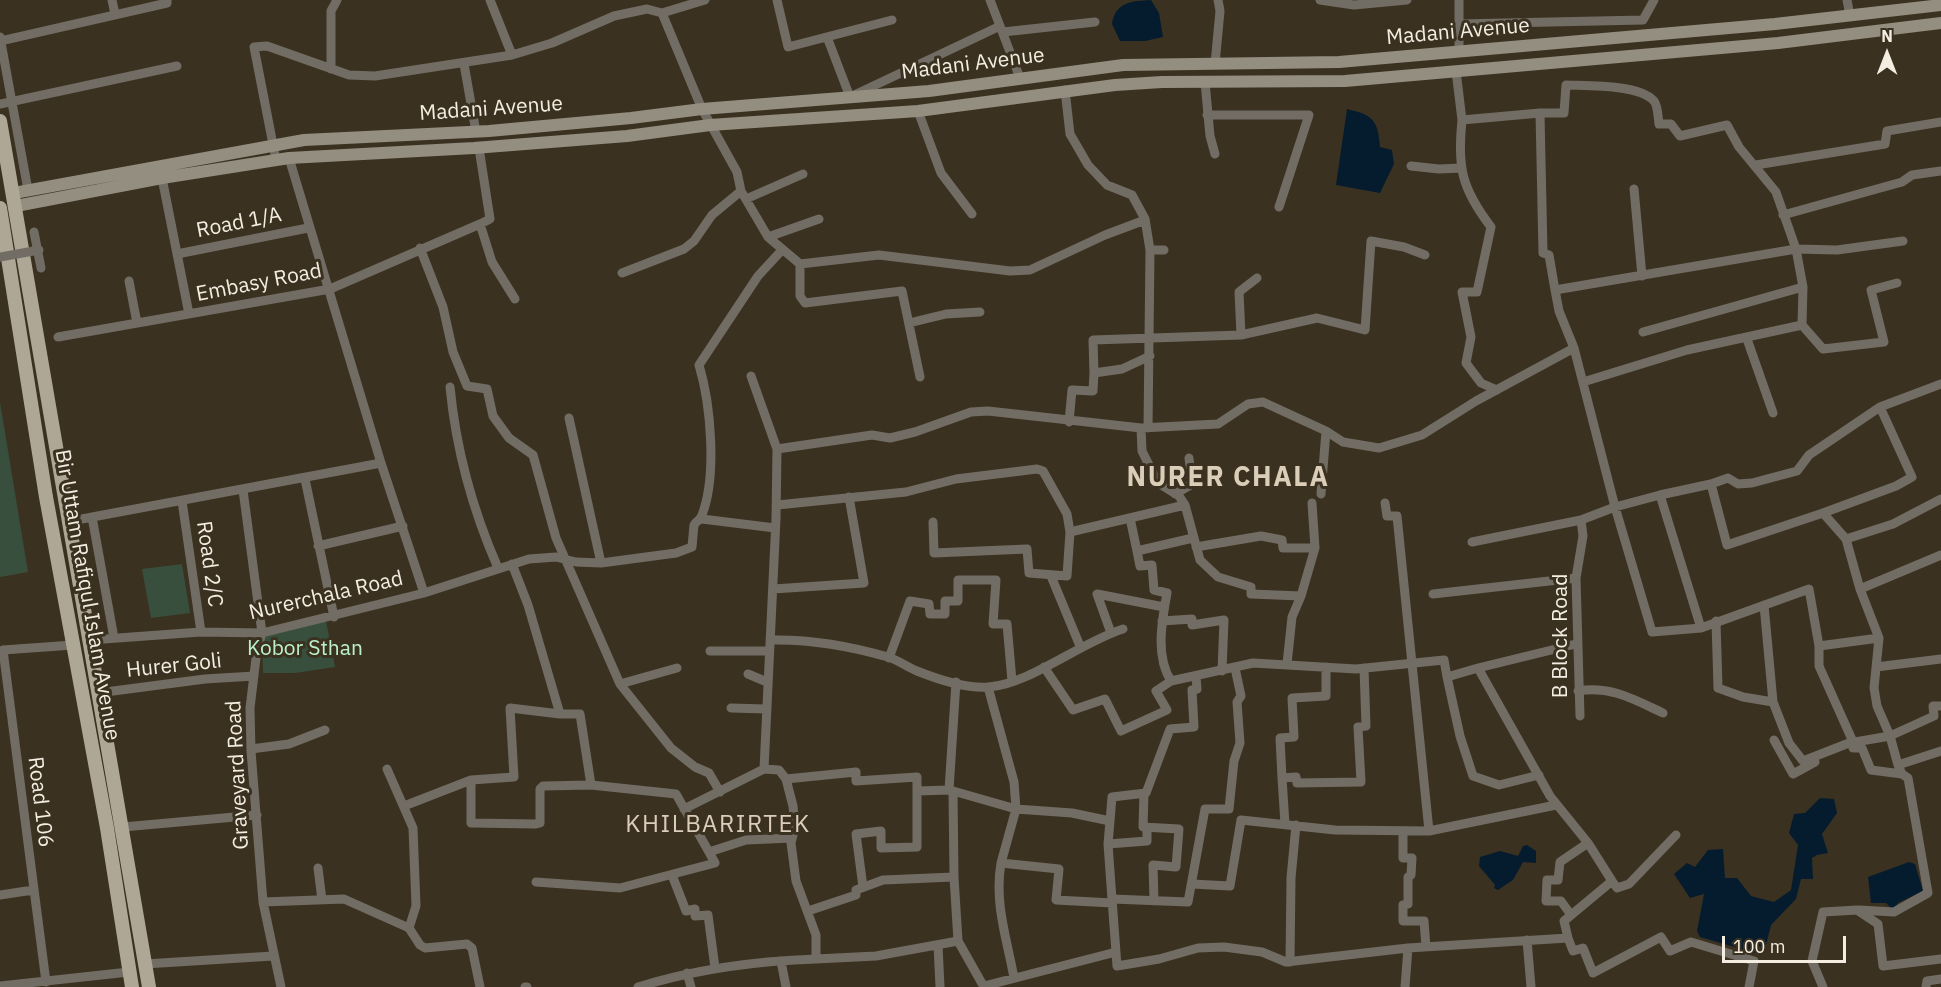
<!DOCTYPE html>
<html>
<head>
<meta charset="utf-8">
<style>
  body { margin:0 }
  #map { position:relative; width:1941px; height:987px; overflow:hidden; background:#3b3120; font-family:"IBM Plex Sans",sans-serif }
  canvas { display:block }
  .north { position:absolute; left:1857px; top:24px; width:60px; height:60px; -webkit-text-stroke:4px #3b3120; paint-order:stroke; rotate:0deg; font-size:16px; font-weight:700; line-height:24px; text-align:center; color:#f3ede2 }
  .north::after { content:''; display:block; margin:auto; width:21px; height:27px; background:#f3ede2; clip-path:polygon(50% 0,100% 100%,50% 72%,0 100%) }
  .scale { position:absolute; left:1722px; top:936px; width:124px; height:27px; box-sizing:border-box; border:3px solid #f3ede2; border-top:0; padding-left:8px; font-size:18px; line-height:21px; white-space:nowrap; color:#f3ede2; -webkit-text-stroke:4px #3b3120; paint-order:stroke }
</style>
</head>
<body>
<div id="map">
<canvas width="1941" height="987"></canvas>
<div class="north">N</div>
<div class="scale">100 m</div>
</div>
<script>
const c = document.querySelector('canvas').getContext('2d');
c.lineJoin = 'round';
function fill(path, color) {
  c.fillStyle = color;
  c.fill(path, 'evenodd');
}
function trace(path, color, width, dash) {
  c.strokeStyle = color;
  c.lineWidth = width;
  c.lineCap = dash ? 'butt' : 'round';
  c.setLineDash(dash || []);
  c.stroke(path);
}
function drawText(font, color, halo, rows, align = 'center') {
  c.font = font + ' "IBM Plex Sans",sans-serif';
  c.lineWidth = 6;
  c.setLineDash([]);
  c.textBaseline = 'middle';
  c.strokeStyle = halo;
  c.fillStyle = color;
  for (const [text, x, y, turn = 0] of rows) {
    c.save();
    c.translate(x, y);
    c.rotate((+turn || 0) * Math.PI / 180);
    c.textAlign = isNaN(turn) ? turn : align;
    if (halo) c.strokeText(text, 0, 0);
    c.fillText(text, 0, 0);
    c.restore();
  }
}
const green = new Path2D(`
  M0,402L28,572L0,577Z
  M182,564L190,613L151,618L142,569Z
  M326,621L335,667L295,673H263L262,637Z`);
const water = new Path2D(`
  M1151,0L1159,13L1163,37L1145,41H1120L1112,24C1115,2 1132,1 1151,0Z
  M1347,109C1374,115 1378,121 1380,147L1392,150L1394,164L1380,193L1336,185Z
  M1820,798L1834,799L1837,813L1822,834L1828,853L1817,855L1812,858L1813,879H1801L1796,899L1771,925L1765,949L1759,946L1755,953L1700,937L1697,931L1704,894L1690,898L1674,874L1687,863L1695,867L1708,850L1723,849L1725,878H1737L1751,896L1774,902L1791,890L1798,845L1789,833L1794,814L1805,813Z
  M1527,845L1536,851V863L1523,862L1513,880L1498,890L1494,888L1495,885L1479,866L1480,857L1500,851L1518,856L1523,846Z
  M1909,862L1915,864L1923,891L1898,903L1895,908L1892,909L1886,903H1871L1868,877Z`);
const street = new Path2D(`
  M112,0L115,14
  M490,0L512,55
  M777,0L788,47L892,20
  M990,0L1020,78
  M1320,0L1354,5L1407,0
  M1459,0V50
  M1847,0L1850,16
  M662,13L702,109L737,172L741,191L768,237L800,264L879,255L1010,271L1030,270L1105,235L1145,220
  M1459,24L1643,20L1654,0
  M1003,32L1095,22
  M0,37L28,190
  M827,37L850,97L998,27
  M0,41L167,3V0
  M464,64L476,132
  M1215,64L1220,11L1218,0
  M331,69V11L337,0
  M1456,71L1462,120
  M1205,82L1210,136L1215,154
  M1065,90L1070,134L1088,165L1107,185L1132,195L1145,219L1150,250
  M0,104L177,66
  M918,111L941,173L972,214
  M1540,113H1564L1566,85C1587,86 1639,84 1654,101C1658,106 1658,117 1659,124H1671L1680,136L1727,125L1739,147L1776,192L1796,249L1803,287L1643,332
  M1207,115H1309L1279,207
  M289,158L381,463L424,593
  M276,160L254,47L267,46L349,75L375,76L512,55L552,43L614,16L647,9L662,13L705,0
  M1756,165L1885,144L1887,131L1941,122
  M1411,166L1439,169L1462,168
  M162,178L189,314
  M1634,189L1642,276
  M746,199L803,174
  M1783,215L1902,182L1912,175L1941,171
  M480,224L492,262L515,299
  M34,232L41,268
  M768,237L819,219
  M420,248L443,307L453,352L467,386L487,389L493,416L509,438L533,455L556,538L620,684L671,748L695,767L709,773L720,792
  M177,254L308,228
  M800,264V296L805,303L902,291L920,377
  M622,273L684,249L694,241L712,215L741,191
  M129,281L137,323
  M909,323L946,314L980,312
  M1802,325L1803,287
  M1241,335L1239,292L1257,278
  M58,337L330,289L480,224L490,219L479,148
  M1747,339L1773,413
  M1574,348L1559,311L1555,290L1796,249L1837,250L1903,241
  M1094,373L1093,340L1241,335L1317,318L1365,330L1371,241L1404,247L1425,255
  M1583,382L1687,350L1802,325L1823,349L1884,342L1871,290L1897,283
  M450,387C456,449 473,511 498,568
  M1497,390L1481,383L1466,363L1471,337L1462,292H1477L1491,227C1462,189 1457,168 1462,120L1540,113L1543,253L1549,255L1555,290
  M569,418L601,563
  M1069,422L1072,390L1093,391L1094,373L1122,369L1150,356
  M1141,428L1142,451L1158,483L1179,496L1185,505L1200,560L1218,577L1251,587V594L1301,596L1315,548L1312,503
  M1148,428L1150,250H1164
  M777,449L872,435L890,438L915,432L971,412L988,411L1141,428L1218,424L1248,404L1263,402L1326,431L1343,442L1379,448L1422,435L1476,401L1574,348L1615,507L1660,495L1701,628L1809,589L1819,646L1879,638
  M305,479L334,617
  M1711,484L1728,478L1738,484L1752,483L1797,471L1809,455L1880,407L1941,384
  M243,490L262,633L257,650L250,708L251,751L263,902L281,987
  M1175,494L1192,484L1189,458
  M1321,494L1326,431
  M1660,495L1711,484L1727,545L1823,513L1846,539L1860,589L1879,638L1874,688L1877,706L1890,736L1898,765L1941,751
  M182,501L201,632
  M777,505L906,492L956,479L1037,469L1043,471L1067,514L1070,532L1067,576L1029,573L1027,549L934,553L933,522
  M1823,513L1896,486L1912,477L1880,407
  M92,517L114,638
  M1130,518L1137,551L1193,538
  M702,519L775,528
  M71,521L381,463
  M1070,532L1185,505
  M1846,539L1893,524L1941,499
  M1472,542L1581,520L1615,507L1652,632L1701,628
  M318,546L403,526
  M1196,547L1261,536L1282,540L1283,548H1315
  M1137,551L1140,566L1152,565L1154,590L1167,593C1162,621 1155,656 1171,681L1253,663L1356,669L1444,660L1447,677L1478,668L1550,796L1588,843L1612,881L1564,921L1568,938L1408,948L1286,962L1262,952L1224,947L1198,948L1159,959L1117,966L1112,899L1188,902L1205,809H1229L1234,761L1240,743L1237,702L1241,696L1235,668
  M512,564L528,605L560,714H580L591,785L676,794L709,852
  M1051,576L1080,646
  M773,589L864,583L849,497
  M1860,589L1941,555
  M1433,594L1576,578
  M1764,605L1773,702
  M1162,621L1192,619V625L1224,620L1222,671
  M1716,621L1718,688L1743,697L1773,702L1789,743L1803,761L1849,743L1890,736L1934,716L1933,706H1941
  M1111,633L1097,594L1164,607
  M90,640L201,632L262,633L424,593L529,559L556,557L576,562L601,563L676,553L692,547L694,525C697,520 701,520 702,515C717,476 711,405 699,365L758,276L782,250
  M770,640C809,639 850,646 888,657C898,660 907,667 917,671C937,679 967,689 989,687C1030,684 1081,642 1123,629
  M1819,646V666L1854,744
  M710,651H769
  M889,658L910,601L929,604L930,614H945V601H958V580H996L993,624H1007L1012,681
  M1287,664L1292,617L1301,596
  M1044,667L1073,710L1105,699L1121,731L1167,710L1156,691L1171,681
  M1876,667L1941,659
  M1478,668L1576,644
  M748,674L767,682
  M1447,677L1460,736L1473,776L1499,785L1539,775
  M956,682L949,790L953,791L954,877L958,941L984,987
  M620,684L677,668
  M988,687L1014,782L1016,809L1001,863L1059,869L1056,900L1112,903
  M1578,691C1610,685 1635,700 1663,713
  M98,693L205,679L254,676
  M731,708L766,709
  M1580,716L1576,578L1583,536L1581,520
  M1774,740L1793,774L1815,762
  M1853,748H1862L1871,770L1902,774
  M251,749L289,744L325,730
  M387,769L413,828L416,906L409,928
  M1282,778L1280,738L1294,737L1292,698L1326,696V667
  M786,779L856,772V781L917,777V791L949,790
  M471,780L514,777L510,708L560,714
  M953,791L1016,809L1072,813L1110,821L1112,797L1146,793L1170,729L1194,727L1192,690L1197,689L1196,677
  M1144,793L1143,827L1179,829L1176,867L1153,865L1154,901
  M404,806L471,780V823L536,824L540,823V789L543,786L591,785
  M684,809L764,769
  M1285,824L1282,778L1296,777L1297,783L1361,782L1358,727L1366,726L1364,668
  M123,827L257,815
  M1403,831V858H1412L1411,875L1408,877V904L1403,905V921H1424L1426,947
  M1429,831L1556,805
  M1108,844L1110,821
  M1001,863C994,903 1007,939 1014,978
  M318,868L322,900
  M672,875L686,911L695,909V916L708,915L715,968
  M1612,881L1617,888L1629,884L1676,835
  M536,882L620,888L715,863L709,852L746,840L792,838
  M1192,884L1230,886L1241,820L1335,830L1429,831L1397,516H1387L1385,503
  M863,887L856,834L881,831V848L917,847V791
  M0,895L33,890
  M1112,899L1108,844L1147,841V827
  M263,902L344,899L409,928L420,945L425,948L467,944L472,948L480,987
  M1859,910L1894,912L1928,893L1908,778L1902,774L1898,765
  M808,911L856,895V890L883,880L954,877
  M1571,915L1561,901H1546L1547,880H1558L1560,862L1588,843
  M1568,938L1573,951L1583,948L1593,973L1661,937L1670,951L1691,942L1754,961L1749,987
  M1527,940L1531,987
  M938,945L940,987
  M816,959L876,956L958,941
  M781,961L786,987
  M1290,962L1291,878L1296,825
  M145,964L273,956
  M687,973L691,987
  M46,982L3,650L73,645
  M0,986L129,972
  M984,986L1116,952
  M525,987H527
  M638,987C696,969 756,961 816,959V935L796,881L791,843L795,827L793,806L786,779L779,770L764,769L776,519L777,449L751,376
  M1405,987L1408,948
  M1823,987L1812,961L1823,912L1857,910L1878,924L1883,966L1941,959
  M1926,987L1927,981L1941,979`);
const secondary = new Path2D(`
  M14,193L304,140L489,131L631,118L702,109L929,91L1123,65L1339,62L1775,24L1941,5
  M16,206L162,178L289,158L474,148L627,136L710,125L918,111L1115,85L1162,82L1345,81L1778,43L1941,23`);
const primary = new Path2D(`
  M0,121L149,987
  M0,208L46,497L107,828L132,987`);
const streetBridge = new Path2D(`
  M0,257L39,250`);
const streetNames = [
  ["Madani Avenue",1458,32,-5],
  ["Madani Avenue",973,64,-7],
  ["Madani Avenue",491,109,-4],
  ["Road 1/A",239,223,-11],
  ["Embasy Road",259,283,-11],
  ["Road 2/C",209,564,82],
  ["Bir Uttam Rafiqul Islam Avenue",87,595,80],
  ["Nurerchala Road",326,596,-13],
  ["B Block Road",1561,636,-90],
  ["Hurer Goli",174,666,-6],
  ["Graveyard Road",238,775,-93],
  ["Road 106",40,802,83]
];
const parkNames = [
  ["Kobor Sthan",305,649]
];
const quarterNames = [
  ["KHILBARIRTEK",718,825]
];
const districtNames = [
  ["NURER CHALA",1228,478]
];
fill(green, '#384f3e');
fill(water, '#051c2f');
trace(street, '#716d64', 9);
trace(secondary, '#948e80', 12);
trace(primary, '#afa795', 14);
trace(streetBridge, '#716d64', 9);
drawText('21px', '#f3ede2', '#3b3120', streetNames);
drawText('21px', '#bbf1c8', '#3b3120', parkNames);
c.letterSpacing = '1.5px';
drawText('24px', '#dbceb9', '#3b3120', quarterNames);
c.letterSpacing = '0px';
c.letterSpacing = '1.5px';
drawText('bold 27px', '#dbceb9', '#3b3120', districtNames);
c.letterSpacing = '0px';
</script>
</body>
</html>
